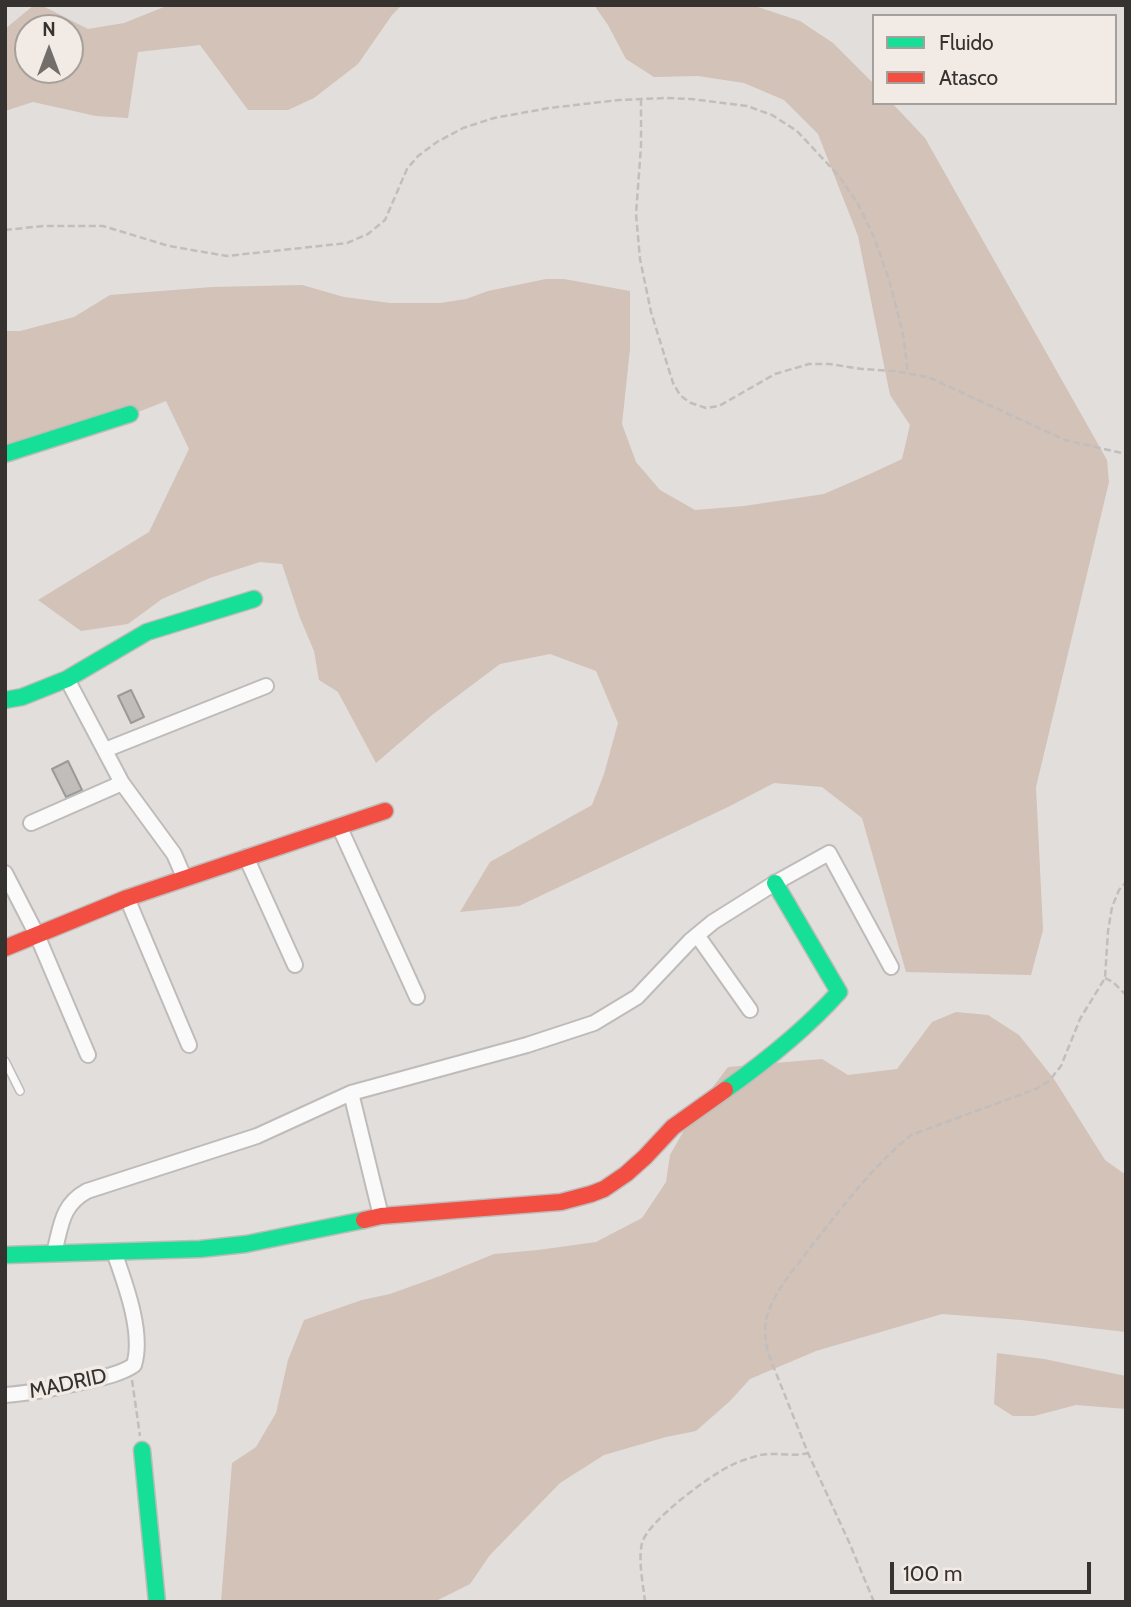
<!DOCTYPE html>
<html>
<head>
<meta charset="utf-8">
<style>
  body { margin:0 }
  #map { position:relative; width:1131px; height:1607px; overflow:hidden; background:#e2dedb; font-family:Cabin,sans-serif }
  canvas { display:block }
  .frame { position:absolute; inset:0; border:7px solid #353230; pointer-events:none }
  .legend { position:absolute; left:872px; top:14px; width:245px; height:91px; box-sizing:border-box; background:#f2eae5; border:2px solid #a6a09d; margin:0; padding:9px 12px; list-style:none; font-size:21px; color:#353230 }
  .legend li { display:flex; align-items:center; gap:14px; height:35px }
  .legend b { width:35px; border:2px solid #a6a09d }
  .north { position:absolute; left:14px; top:14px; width:70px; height:70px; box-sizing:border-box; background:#f2eae5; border:2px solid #a6a09d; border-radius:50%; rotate:0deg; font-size:19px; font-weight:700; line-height:28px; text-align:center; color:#353230 }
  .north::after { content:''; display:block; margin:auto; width:24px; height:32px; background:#726e6c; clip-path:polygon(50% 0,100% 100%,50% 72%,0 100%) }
  .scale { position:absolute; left:890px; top:1562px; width:201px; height:32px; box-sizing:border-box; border:4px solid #353230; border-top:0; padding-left:9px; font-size:21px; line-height:24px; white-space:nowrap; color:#353230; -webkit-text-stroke:5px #f2eae5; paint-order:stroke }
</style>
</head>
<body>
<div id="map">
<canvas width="1131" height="1607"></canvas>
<div class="frame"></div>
<ul class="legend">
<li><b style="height:9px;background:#16e098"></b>Fluido</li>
<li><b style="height:9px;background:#f24e42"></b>Atasco</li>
</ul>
<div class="north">N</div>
<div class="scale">100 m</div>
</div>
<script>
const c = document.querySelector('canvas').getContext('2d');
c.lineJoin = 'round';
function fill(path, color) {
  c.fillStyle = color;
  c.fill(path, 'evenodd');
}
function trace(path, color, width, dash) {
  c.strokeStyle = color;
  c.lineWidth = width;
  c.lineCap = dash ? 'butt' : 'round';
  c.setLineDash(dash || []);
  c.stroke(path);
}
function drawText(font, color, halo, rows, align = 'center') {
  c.font = font + ' Cabin,sans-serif';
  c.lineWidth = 7;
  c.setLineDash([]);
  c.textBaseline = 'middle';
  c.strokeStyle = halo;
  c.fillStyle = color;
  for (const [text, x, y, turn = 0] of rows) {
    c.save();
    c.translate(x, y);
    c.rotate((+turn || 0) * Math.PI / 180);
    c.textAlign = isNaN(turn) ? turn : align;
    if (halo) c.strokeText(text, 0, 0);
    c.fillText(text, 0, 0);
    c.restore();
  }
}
const green = new Path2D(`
  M34,5H41L88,29L124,23L169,5H402L392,15L358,64L314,98L288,110H248L200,45L138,52L128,118L96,116L33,102L5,111V29ZM28,28H70V70H28Z
  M594,5H752L800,21L833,43L874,84V103H892L925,138L1107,460L1109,482L1036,787L1043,930L1031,975L906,972L862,818L822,787L774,783L728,807L519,906L460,912L490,862L592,805L604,774L618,723L596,671L550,654L500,664L432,715L376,763L338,692L319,680L314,651L300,618L282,564L260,562L210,578L162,599L128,624L81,631L38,600L149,532L189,449L166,401L12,462L5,461V331H20L74,317L110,295L212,287L302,285L344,297L390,303H440L466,299L488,291L546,279H564L630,291V349L622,424L636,462L660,490L695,510L744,506L824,494L870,474L902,459L910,425L890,395L858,236L818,134L784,100L744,83L698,76L654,77L626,59L608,25Z
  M956,1012L988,1015L1019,1035L1054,1079L1105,1160L1126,1175V1332L1021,1320L942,1314L816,1351L750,1379L730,1401L696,1431L666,1437L604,1455L560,1483L490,1555L470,1584L434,1602H221L232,1463L256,1447L276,1413L288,1360L304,1320L362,1300L390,1294L440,1276L494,1254L538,1250L596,1242L642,1218L666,1182L670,1155L696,1109L728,1067L822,1059L848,1075L897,1069L932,1022Z
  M997,1353L1044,1359L1126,1376V1409L1076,1405L1034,1416H1013L994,1404Z`);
const building = new Path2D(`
  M131,690L144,717L131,723L118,696Z
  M68,761L82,790L66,797L52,769Z`);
const path = new Path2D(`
  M641,99V146L636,214L640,259L651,312L673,383L680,395L685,399L691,403L706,408L719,406L775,374L809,364H829L862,369L894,371L928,377L1065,440L1126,454
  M5,230L43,226H103L169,246L227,256L347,243L368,234L385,220L407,169L418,156L437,142L463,128L494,118L549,108L619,100L666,98L691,99L747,106L772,115L797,131L839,176L858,204L874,237L890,283L903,334L908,373
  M1105,978L1113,982L1126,995
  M132,1380L140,1436
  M645,1602C643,1583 638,1561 642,1543C648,1521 709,1476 730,1466C739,1461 750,1458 760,1455C776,1452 793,1457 808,1453
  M874,1602L849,1542L808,1453L768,1353C766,1342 764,1331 766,1320C773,1291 797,1266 814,1243C844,1205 873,1166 911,1135L1036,1089L1049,1081L1061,1066L1080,1019L1105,978L1108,931L1112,907L1119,890L1126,882`);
const lane = new Path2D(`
  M5,1061L20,1091`);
const street = new Path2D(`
  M67,679L122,783L174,854L184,877
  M105,750L266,686
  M31,823L122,783
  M339,826L417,997
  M246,857L295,965
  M5,873L37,935L88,1055
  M127,898L189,1045
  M697,935L750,1010
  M351,1093L381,1216
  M54,1253C61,1227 61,1205 87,1191L257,1136L351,1093L527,1045L594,1023L637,997L690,941L713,922L775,883L829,853L891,967
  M5,1395C31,1393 56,1388 82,1382C100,1378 119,1375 134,1365C144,1333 125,1283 114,1252`);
const fast = new Path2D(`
  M5,454L130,414
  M5,700L22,697L67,679L147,632L254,599
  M725,1090C766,1061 806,1029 839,992L775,883
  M5,1255L200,1249L246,1244L364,1220
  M142,1450L157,1602`);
const jam = new Path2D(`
  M5,948L127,898L385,811
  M364,1220L381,1216L561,1202L591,1194L604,1189L626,1174L645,1157L673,1127L725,1090`);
const streetNames = [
  ["MADRID",68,1384,-12]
];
fill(green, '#d3c2b7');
fill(building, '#c0bdbb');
trace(building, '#9c9997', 2);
trace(lane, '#bfbbb9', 10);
trace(street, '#bfbbb9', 18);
trace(fast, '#bfbbb9', 19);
trace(jam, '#bfbbb9', 19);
trace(path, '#c1bebd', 2.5, [7, 3.5]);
trace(lane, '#fbfafa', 7);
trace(street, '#fbfafa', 14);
trace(fast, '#16e098', 16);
trace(jam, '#f24e42', 16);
drawText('21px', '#353230', '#f2eae5', streetNames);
</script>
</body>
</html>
